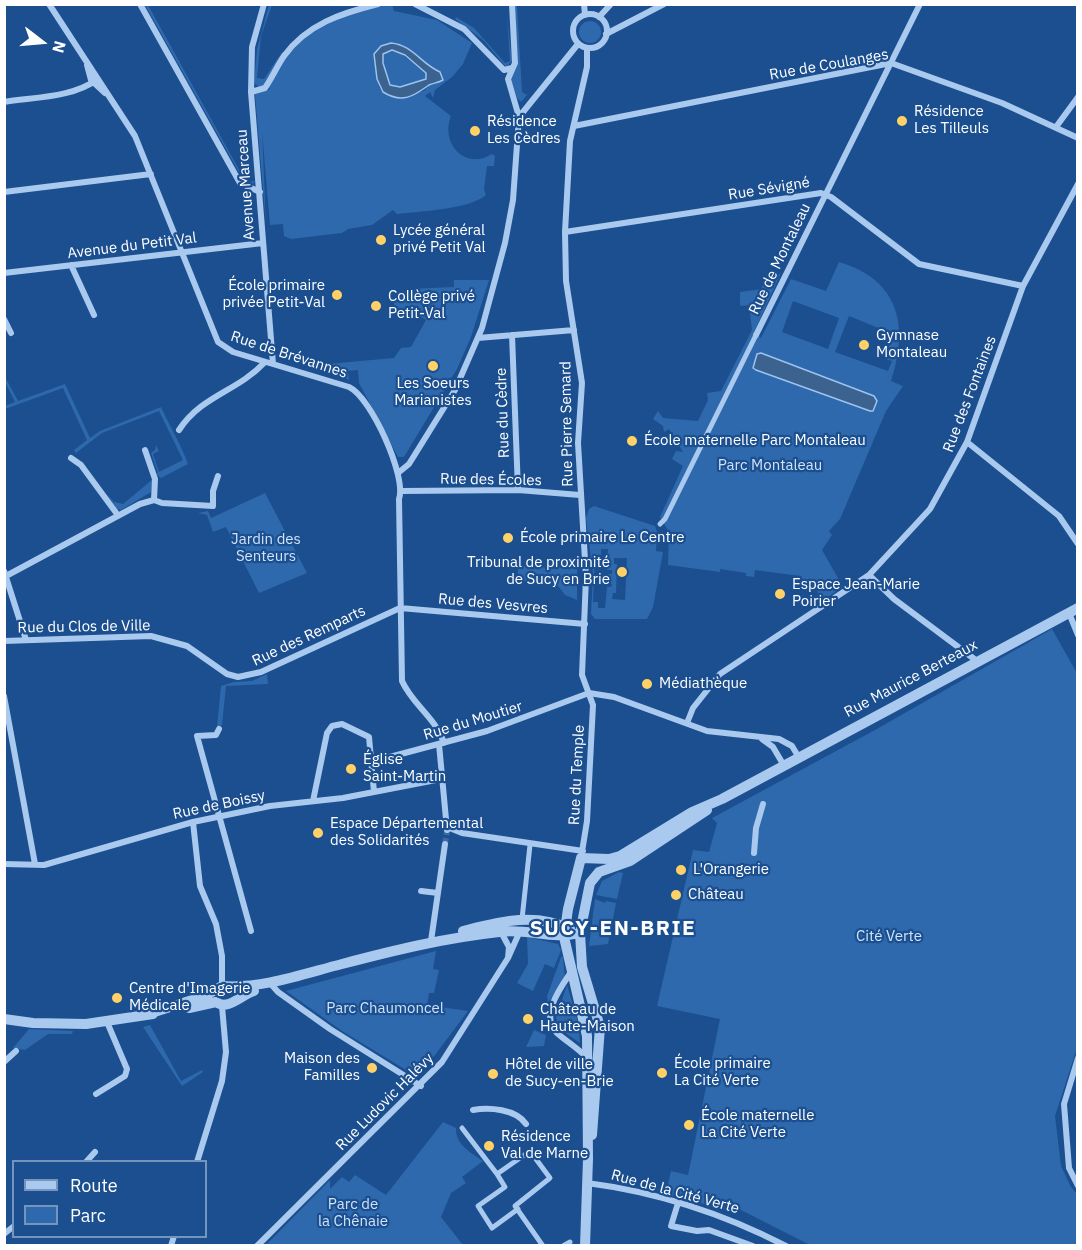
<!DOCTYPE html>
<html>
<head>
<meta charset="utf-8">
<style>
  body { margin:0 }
  #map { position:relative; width:1082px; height:1250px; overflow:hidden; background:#1b4f8f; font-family:"IBM Plex Sans",sans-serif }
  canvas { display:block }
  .frame { position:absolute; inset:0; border:6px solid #fff; pointer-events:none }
  .legend { position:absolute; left:12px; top:1160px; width:195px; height:78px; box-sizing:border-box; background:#1b4f8f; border:2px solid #7695bc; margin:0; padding:8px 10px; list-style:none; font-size:18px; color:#fff }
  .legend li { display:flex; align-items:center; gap:12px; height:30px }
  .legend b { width:30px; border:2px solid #7695bc }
  .north { position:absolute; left:12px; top:12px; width:60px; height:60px; -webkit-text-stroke:4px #1b4f8f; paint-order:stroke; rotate:106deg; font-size:16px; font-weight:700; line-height:24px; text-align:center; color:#fff }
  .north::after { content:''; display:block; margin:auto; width:21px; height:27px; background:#fff; clip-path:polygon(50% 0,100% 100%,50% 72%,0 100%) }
</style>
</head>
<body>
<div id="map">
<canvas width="1082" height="1250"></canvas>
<div class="frame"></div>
<ul class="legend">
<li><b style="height:8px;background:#a9c9ee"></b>Route</li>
<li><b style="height:16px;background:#2e69ad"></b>Parc</li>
</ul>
<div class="north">N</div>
</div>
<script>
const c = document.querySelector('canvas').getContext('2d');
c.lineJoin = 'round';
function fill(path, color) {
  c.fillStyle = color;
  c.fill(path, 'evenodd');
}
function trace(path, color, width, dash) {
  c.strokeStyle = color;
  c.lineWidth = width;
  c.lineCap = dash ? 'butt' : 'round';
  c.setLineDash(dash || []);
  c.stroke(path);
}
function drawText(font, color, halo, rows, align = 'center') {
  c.font = font + ' "IBM Plex Sans",sans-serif';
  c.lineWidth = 4.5;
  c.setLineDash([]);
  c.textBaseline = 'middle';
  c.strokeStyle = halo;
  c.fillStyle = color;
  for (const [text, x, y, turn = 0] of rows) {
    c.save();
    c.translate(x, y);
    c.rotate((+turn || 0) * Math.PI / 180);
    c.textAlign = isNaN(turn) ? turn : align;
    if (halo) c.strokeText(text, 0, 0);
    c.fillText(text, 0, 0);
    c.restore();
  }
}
const green = new Path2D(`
  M392,4L394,11L437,20L472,43L463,64L452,77L435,90L433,98L430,92L425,96L451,116C440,143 465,171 492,154L495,156L494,166H487L484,189L486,195C468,210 420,211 397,214L393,210L372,225L348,229L342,233L291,239L284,236L283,224L270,225L262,131L266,225L255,94L270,89L269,88C275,77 280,65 287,54C308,24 356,6 392,4ZM391,43C413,45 427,66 440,82L430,84L424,91C414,92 399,97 389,95C370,91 379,58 381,46Z
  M145,5H148L246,182L255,181L252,186L245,183Z
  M269,5H272L261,36L257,78L264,79L282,52L284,53L265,86L259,87L254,83L257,49Z
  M514,5H517L522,92L527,95L521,102L517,98L510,77L518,62Z
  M507,16L512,61L506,67L483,40L455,19L456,17L474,28L505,63L510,61Z
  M579 32a11 11 0 1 1 22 0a11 11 0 1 1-22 0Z
  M389,51L399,52L426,73V79L400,87L390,85L382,59L383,54Z
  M839,262C900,280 909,327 891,381L903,386L886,411L840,519L829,531L832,535L822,550L843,587L823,600L814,586L800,580V576L755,570L754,577L746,576V573L720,569V572L668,565L669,532L660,517L683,466L672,459L676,451L683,452L669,429L664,432L663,426L653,419L658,411L663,418L698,421L708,400L707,393L721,391L752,330L749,305L740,306V292L762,289V286L781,273L754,332L761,338L791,279L826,291ZM793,301L839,318L828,349L782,332ZM849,316L893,334L885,359L892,361L888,371L835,352Z
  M454,280H489L471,337L457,369L404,457H398L359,383L358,370L348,371L349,380L305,366L394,358L401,348L411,347L426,320L415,314L394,315V301L410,299L409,289L454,287Z
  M4,375L18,401L65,384L90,438L100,431L161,407C170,427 181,444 188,464L161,478L156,474L158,473L151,453L155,450L156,445L159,451L153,454L159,472L183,460L159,411L102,433L76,453L74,450L87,440L63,388L5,409V406L15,402L5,382Z
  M153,479L151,492L121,510L117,509L107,494L114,502L123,504Z
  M265,493L307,573L259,593L226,527L213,532L207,515L198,513L208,511L211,518Z
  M594,506L655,526L657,532L656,551L663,552L653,607L647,619H595L591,614L593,574L586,518L589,509ZM601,549H608L607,570H612V574H607V583L612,584L611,587H607L605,608H598V602H593L595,555H601ZM614,558H627L625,600L612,599L613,593H616L617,564H614Z
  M577,557V600L565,595L556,583L518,581V565L558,569L564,561Z
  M1052,629L1078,675L1077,1048L1055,1116L1061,1166L1071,1187L1077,1194V1245H810L737,1208L735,1212L666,1194L671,1171L688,1175L720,1019L657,1006L693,850L709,852L717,823L712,818L875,730Z
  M267,674L268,684L226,686L222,725L217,727L221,686L234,682L252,681Z
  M619,872L623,873L617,899L596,895L602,881Z
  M595,899L605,903L606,901L616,903L608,944L589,946Z
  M527,937L558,944L561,950L554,968L545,964L533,991L517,983L528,964Z
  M436,951L433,969L439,970L434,993H429L427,1005L468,1011L435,1055L416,1076L342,1031L286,991Z
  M561,957H563L565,978L548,1003L547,996Z
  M567,985L578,1022L580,1043L561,1030L556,1018Z
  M150,1025L181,1081L202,1070L203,1072L182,1086L143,1027Z
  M29,1029L73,1031L72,1034H48L25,1050L13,1048Z
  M534,1030L546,1035L544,1046L526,1047Z
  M443,1122L456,1128C455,1144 471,1153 483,1161L462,1177L466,1183L451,1193L441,1217L463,1245H266L330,1180V1189L342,1177L349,1182L355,1175L386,1195Z`);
const water = new Path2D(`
  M391,43C413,45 421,64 440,72L443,80C438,83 433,83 429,85C414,96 402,104 383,92L377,79L374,54L381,46ZM392,50L405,55L426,73V79L400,87L390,85L383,63V54Z
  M761,353L874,396L877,401L873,411H870L756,370L753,368L757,354Z`);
const minorTunnel = new Path2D(`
  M445,844L447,831`);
const pedestrian = new Path2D(`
  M660,524L665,519L756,335
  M522,919L530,845
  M462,1128L497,1174
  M518,1209L492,1228L478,1206L505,1187L497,1174L530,1151L550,1178L515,1206L543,1246
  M563,1246L570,1242`);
const minor = new Path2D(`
  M49,4L135,136L218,342L233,352L349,387C371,397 407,477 399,499L402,681C412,704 436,718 444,743
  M140,4L240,183L260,192
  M264,4L252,47L251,92L273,364
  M415,4L464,29L504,70L512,68
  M512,4L515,63L508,79L519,117
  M584,4L585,15
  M573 31a17 17 0 1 1 34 0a17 17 0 1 1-34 0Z
  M599,17L611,4
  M606,34L664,4
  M87,65L91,80L105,93
  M251,92L265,88C272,78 277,66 284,56C307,24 342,13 378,4
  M4,102C35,97 72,98 98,79
  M574,126L891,63L1002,103L1078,138
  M1056,127L1078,97
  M4,192L151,174
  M565,232L821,193L831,197L919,264L1023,286
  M71,265L94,315
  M4,273L263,243
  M4,319L11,333
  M512,335L518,490
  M756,335L920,4
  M478,338L574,330
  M179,430C202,395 237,392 265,362
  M967,442L1059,516L1078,544
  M145,450L155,479L154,500
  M71,458L81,465L117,514
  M398,473L409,464L455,390L482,328L505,243L513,200L519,117L578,44
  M402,491L518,490L580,495
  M4,571L26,640
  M869,575L894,599L977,661
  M6,576L140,504L154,500L162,503L213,506V491L218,476
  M1069,613L1078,635
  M4,641L151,636L187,646L227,674L238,677L261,672L400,608L585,624
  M589,693L614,697L707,731L779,739L792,746L798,756
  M4,696L35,864
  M687,723L693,708L720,674L869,575L930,509L967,442L1023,286L1078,184
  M219,729L216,735L197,736L251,931
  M762,739L773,747L783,764
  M439,744L447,830
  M371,762L487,731L589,693
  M313,801L327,733L332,726L342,724L369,737L374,792
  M193,822L200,886L216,924L222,956V986
  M447,827L462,833L583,851
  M754,853L756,828L763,804
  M581,858L587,821L593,705L582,675L586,577L578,443L582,383L566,281L565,232L570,141L587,67V48
  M4,864L44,865L193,822L270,806L343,798L441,779
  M421,891L438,893
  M501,932L509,947L508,958L520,931
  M431,941L445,844
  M571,972C561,987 539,1016 557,1033C567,1042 578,1048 587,1058
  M270,983L278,992L330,1029L421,1086
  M1078,1058L1064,1104L1069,1168L1078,1186
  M4,1062L16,1051
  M96,1094L125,1076L127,1069L107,1022
  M473,1110C489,1107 516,1109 526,1124
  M86,1162L95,1152
  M197,1162L222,1081L226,1052L222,1006
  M587,1183C657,1192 724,1214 786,1246
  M678,1203L671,1226L697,1231L709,1230L753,1246
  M4,1234L14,1226
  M171,1246L174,1236
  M257,1246L442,1062L508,958`);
const tertiary = new Path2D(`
  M463,931C499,922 534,912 570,929
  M216,1002C228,1011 241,995 254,991
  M189,1008L216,1002
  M148,1014L205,996L222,986C262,989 303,974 342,964C395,950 445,938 499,932C527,928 553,940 580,933
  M4,1019L33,1023L86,1024L153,1014
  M592,1135L600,1027L582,967L580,933L590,883L599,872L630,861L707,810
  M585,1246L588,1159L587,1036L564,937L568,909L581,858L609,859L620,856L692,812L722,799L1078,608`);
const markers = [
  [902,121,6,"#ffd166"],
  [475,131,6,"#ffd166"],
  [381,240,6,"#ffd166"],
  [337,295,6,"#ffd166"],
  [376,306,6,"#ffd166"],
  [864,345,6,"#ffd166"],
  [433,366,6,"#ffd166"],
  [632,441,6,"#ffd166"],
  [508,538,6,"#ffd166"],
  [622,572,6,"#ffd166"],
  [780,594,6,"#ffd166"],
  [647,684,6,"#ffd166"],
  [351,769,6,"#ffd166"],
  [318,833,6,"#ffd166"],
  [681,870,6,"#ffd166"],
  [676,895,6,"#ffd166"],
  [117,998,6,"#ffd166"],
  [528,1019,6,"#ffd166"],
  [372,1068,6,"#ffd166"],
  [662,1073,6,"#ffd166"],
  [493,1074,6,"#ffd166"],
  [689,1125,6,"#ffd166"],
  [489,1146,6,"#ffd166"]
];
const streetNames = [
  ["Rue de Coulanges",829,65,-10],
  ["Avenue Marceau",246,185,-94],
  ["Rue Sévigné",769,189,-9],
  ["Avenue du Petit Val",132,246,-7],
  ["Rue de Montaleau",780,259,-64],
  ["Rue de Brévannes",289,355,18],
  ["Rue des Fontaines",970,394,-69],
  ["Rue du Cèdre",503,413,-92],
  ["Rue Pierre Semard",567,424,-91],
  ["Rue des Écoles",491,480,1],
  ["Rue des Vesvres",493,604,5],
  ["Rue du Clos de Ville",84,627,-1],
  ["Rue des Remparts",309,636,-25],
  ["Rue Maurice Berteaux",911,679,-28],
  ["Rue du Moutier",473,721,-17],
  ["Rue du Temple",577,775,-87],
  ["Rue de Boissy",219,805,-12],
  ["Rue Ludovic Halévy",385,1102,-45],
  ["Rue de la Cité Verte",675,1192,15]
];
const poiNames = [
  ["Résidence",914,112],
  ["Les Tilleuls",914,129],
  ["Résidence",487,122],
  ["Les Cèdres",487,139],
  ["Lycée général",393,231],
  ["privé Petit Val",393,248],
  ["École primaire",325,286,"right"],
  ["privée Petit-Val",325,303,"right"],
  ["Collège privé",388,297],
  ["Petit-Val",388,314],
  ["Gymnase",876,336],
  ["Montaleau",876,353],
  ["Les Soeurs",433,384,"center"],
  ["Marianistes",433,401,"center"],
  ["École maternelle Parc Montaleau",644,441],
  ["École primaire Le Centre",520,538],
  ["Tribunal de proximité",610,563,"right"],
  ["de Sucy en Brie",610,580,"right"],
  ["Espace Jean-Marie",792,585],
  ["Poirier",792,602],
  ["Médiathèque",659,684],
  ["Église",363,760],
  ["Saint-Martin",363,777],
  ["Espace Départemental",330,824],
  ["des Solidarités",330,841],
  ["L'Orangerie",693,870],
  ["Château",688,895],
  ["Centre d'Imagerie",129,989],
  ["Médicale",129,1006],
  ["Château de",540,1010],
  ["Haute-Maison",540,1027],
  ["Maison des",360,1059,"right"],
  ["Familles",360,1076,"right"],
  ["École primaire",674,1064],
  ["La Cité Verte",674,1081],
  ["Hôtel de ville",505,1065],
  ["de Sucy-en-Brie",505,1082],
  ["École maternelle",701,1116],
  ["La Cité Verte",701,1133],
  ["Résidence",501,1137],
  ["Val de Marne",501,1154]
];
const parkNames = [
  ["Parc Montaleau",770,466],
  ["Jardin des",266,540],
  ["Senteurs",266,557],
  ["Cité Verte",889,937],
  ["Parc Chaumoncel",385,1009],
  ["Parc de",353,1205],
  ["la Chênaie",353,1222]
];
const districtNames = [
  ["SUCY-EN-BRIE",613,929]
];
fill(green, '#2e69ad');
fill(water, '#3c6290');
trace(water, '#9cc4f0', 1.5);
trace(minorTunnel, '#3d69a0', 6, [6, 3]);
trace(pedestrian, '#a9c9ee', 5);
trace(minor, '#a9c9ee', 6);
trace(tertiary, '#a9c9ee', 10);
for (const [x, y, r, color] of markers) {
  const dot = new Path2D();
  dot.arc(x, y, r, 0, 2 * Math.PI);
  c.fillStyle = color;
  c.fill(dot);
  trace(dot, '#1b4f8f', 2);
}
drawText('15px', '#fff', '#1b4f8f', streetNames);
drawText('15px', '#fff', '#1b4f8f', poiNames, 'left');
drawText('15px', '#cfe3fa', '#1b4f8f', parkNames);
c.letterSpacing = '1.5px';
drawText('bold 21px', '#fff', '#1b4f8f', districtNames);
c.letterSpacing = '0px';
</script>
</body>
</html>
